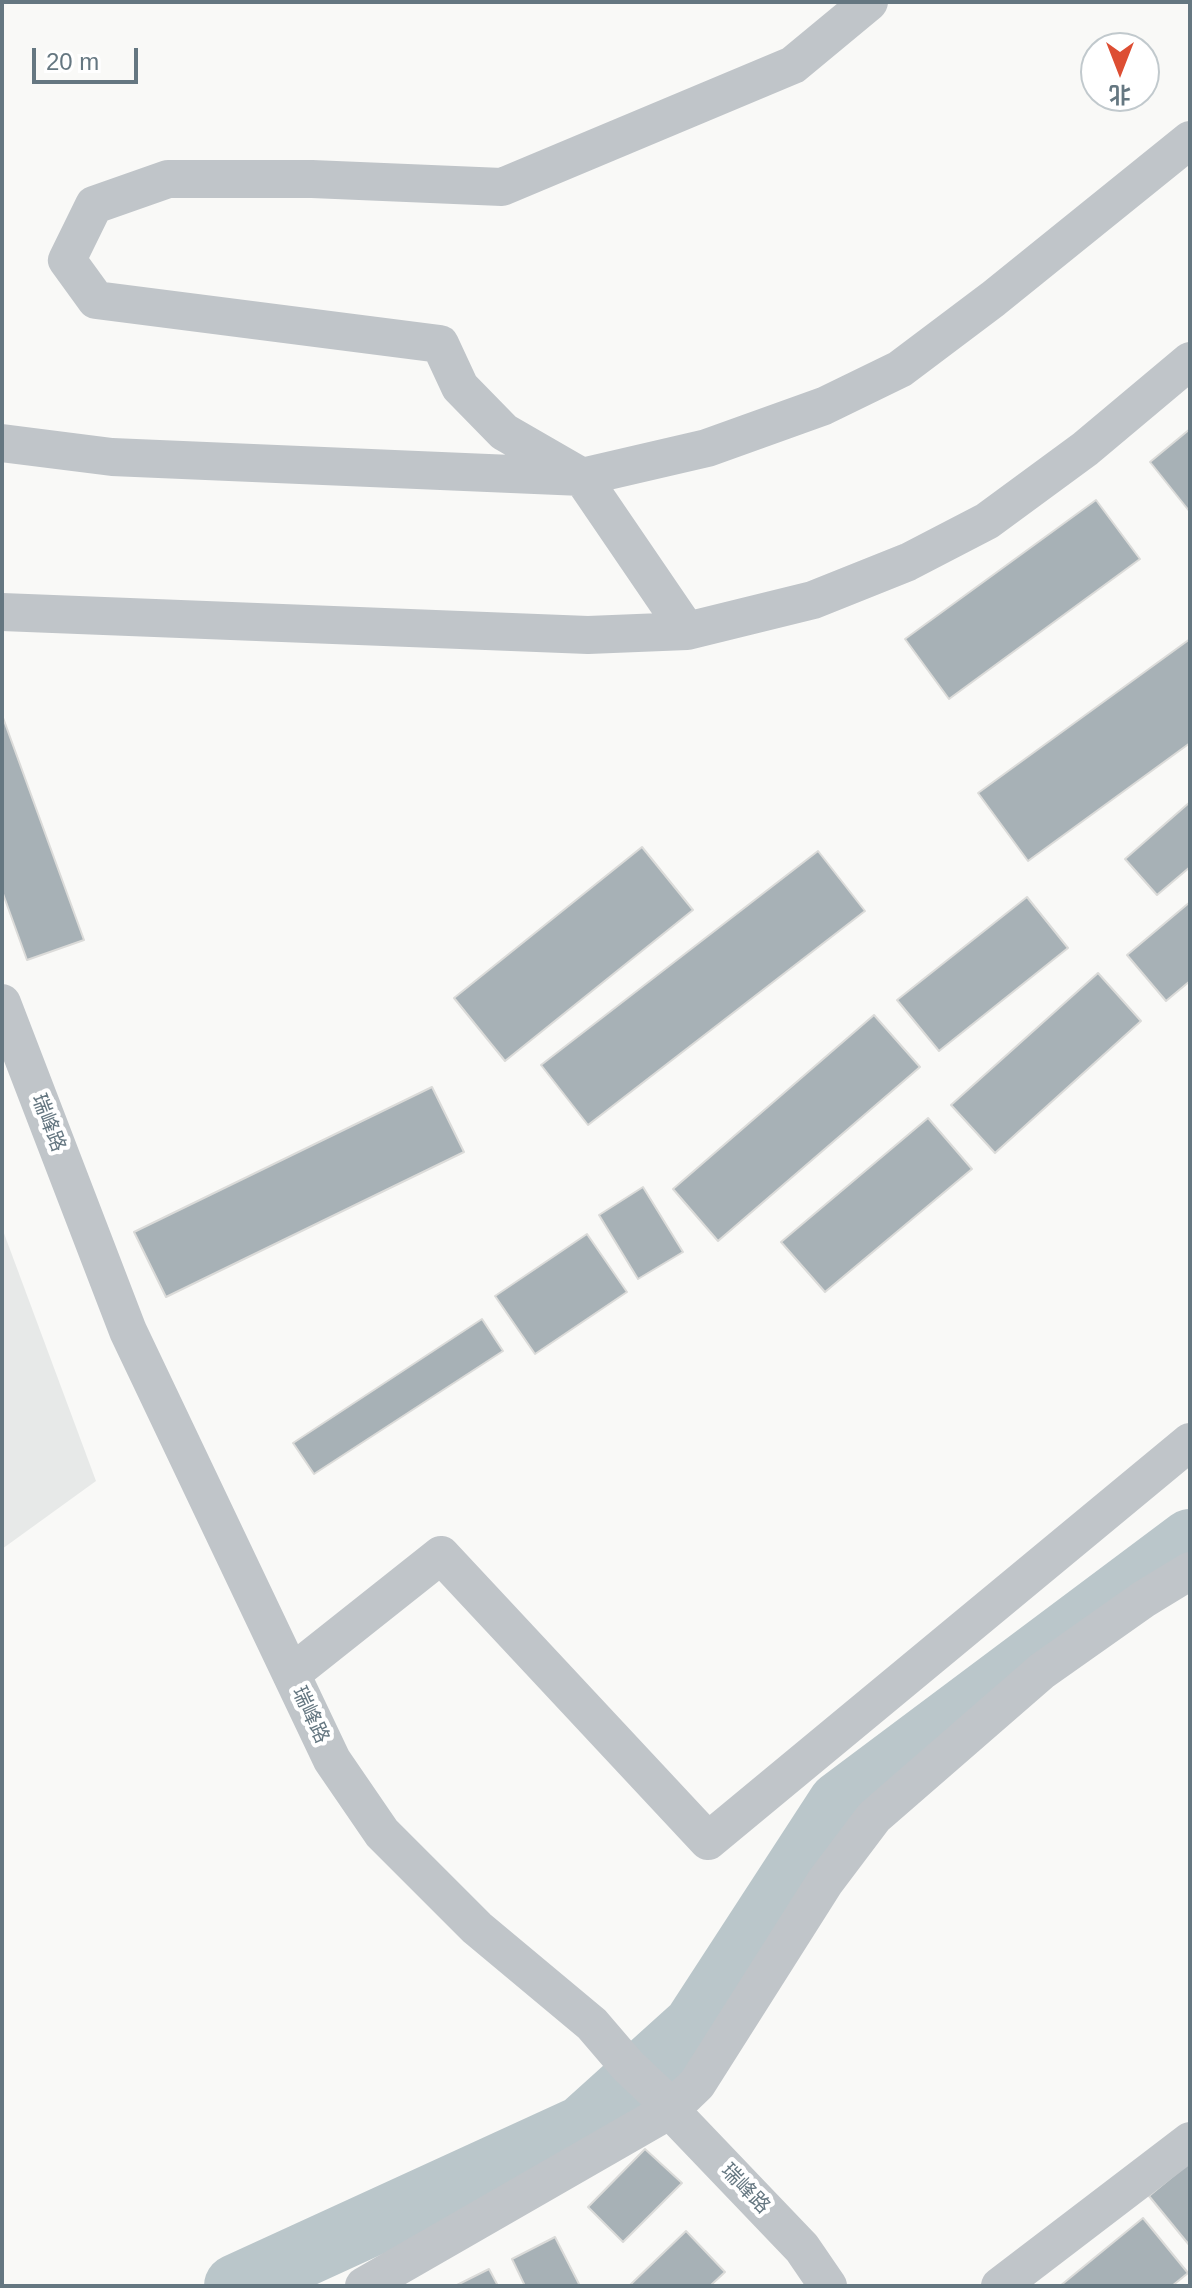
<!DOCTYPE html>
<html>
<head>
<meta charset="utf-8">
<style>
  body { margin:0 }
  #map { position:relative; width:1192px; height:2288px; overflow:hidden; background:#f9f9f7; font-family:Helvetica,"Noto Sans SC",sans-serif }
  canvas { display:block }
  .frame { position:absolute; inset:0; border:4px solid #657781; pointer-events:none }
  .north { position:absolute; left:1080px; top:32px; width:80px; height:80px; box-sizing:border-box; background:#fff; border:2px solid #c1c9cd; border-radius:50%; rotate:180deg; font-size:22px; font-weight:700; line-height:32px; text-align:center; color:#657781 }
  .north::after { content:''; display:block; margin:auto; width:28px; height:36px; background:#dd4e33; clip-path:polygon(50% 0,100% 100%,50% 72%,0 100%) }
  .scale { position:absolute; left:32px; top:48px; width:106px; height:36px; box-sizing:border-box; border:4px solid #657781; border-top:0; padding-left:10px; font-size:24px; line-height:28px; white-space:nowrap; color:#657781; -webkit-text-stroke:6px #fff; paint-order:stroke }
</style>
</head>
<body>
<div id="map">
<canvas width="1192" height="2288"></canvas>
<div class="frame"></div>
<div class="north">北</div>
<div class="scale">20 m</div>
</div>
<script>
const c = document.querySelector('canvas').getContext('2d');
c.lineJoin = 'round';
function fill(path, color) {
  c.fillStyle = color;
  c.fill(path, 'evenodd');
}
function trace(path, color, width, dash) {
  c.strokeStyle = color;
  c.lineWidth = width;
  c.lineCap = dash ? 'butt' : 'round';
  c.setLineDash(dash || []);
  c.stroke(path);
}
function drawText(font, color, halo, rows, align = 'center') {
  c.font = font + ' Helvetica,"Noto Sans SC",sans-serif';
  c.lineWidth = 8;
  c.setLineDash([]);
  c.textBaseline = 'middle';
  c.strokeStyle = halo;
  c.fillStyle = color;
  for (const [text, x, y, turn = 0] of rows) {
    c.save();
    c.translate(x, y);
    c.rotate((+turn || 0) * Math.PI / 180);
    c.textAlign = isNaN(turn) ? turn : align;
    if (halo) c.strokeText(text, 0, 0);
    c.fillText(text, 0, 0);
    c.restore();
  }
}
const built = new Path2D(`
  M2,1228L96,1481L2,1549Z`);
const river = new Path2D(`
  M236,2286L583,2127L695,2026L840,1803L1190,1541`);
const building = new Path2D(`
  M1190,429V512L1150,462Z
  M1096,500L1140,559L949,699L905,639Z
  M1190,639V743L1028,861L978,793Z
  M2,715L84,940L27,960L2,891Z
  M1190,802V867L1157,895L1125,859Z
  M642,847L693,910L505,1061L454,998Z
  M818,851L865,911L588,1125L541,1065Z
  M1027,897L1068,948L939,1051L897,1000Z
  M1190,902V981L1166,1001L1127,955Z
  M1098,973L1141,1021L995,1153L951,1105Z
  M874,1015L920,1067L718,1241L673,1189Z
  M432,1087L464,1152L166,1297L134,1232Z
  M928,1118L972,1169L825,1292L781,1242Z
  M643,1187L683,1252L638,1279L599,1215Z
  M587,1234L627,1292L535,1354L495,1296Z
  M482,1319L503,1351L314,1474L293,1443Z
  M645,2149L682,2183L623,2242L588,2207Z
  M1190,2162V2246L1149,2196Z
  M1143,2218L1188,2273L1172,2286H1060Z
  M686,2231L725,2272L710,2286H629Z
  M555,2237L580,2286H525L512,2259Z
  M489,2269L498,2286H455Z`);
const minor = new Path2D(`
  M2,443L112,457L582,477L707,448L824,406L900,369L993,299L1190,140
  M2,612L588,635L687,631L813,600L908,562L987,521L1085,449L1190,361
  M687,631L582,477L504,432L460,387L440,344L96,300L67,260L94,205L168,179H312L502,187L793,65L869,2
  M2,1003L128,1331L332,1760L382,1833L477,1928L592,2024L628,2066L663,2099L670,2110L802,2248L828,2286
  M291,1674L441,1555L708,1841L1190,1442
  M364,2286L670,2110L697,2084L825,1882L874,1817L1042,1671L1144,1599L1190,1571
  M1000,2286L1190,2141`);
const streetNames = [
  ["瑞峰路",48,1123,69],
  ["瑞峰路",310,1715,65],
  ["瑞峰路",745,2189,46]
];
fill(built, '#e7e9e8');
trace(river, '#bac6ca', 64);
fill(building, '#a7b1b6');
trace(building, '#dbdbd9', 2);
trace(minor, '#c0c5c9', 38);
drawText('20px', '#657781', '#fff', streetNames);
</script>
</body>
</html>
